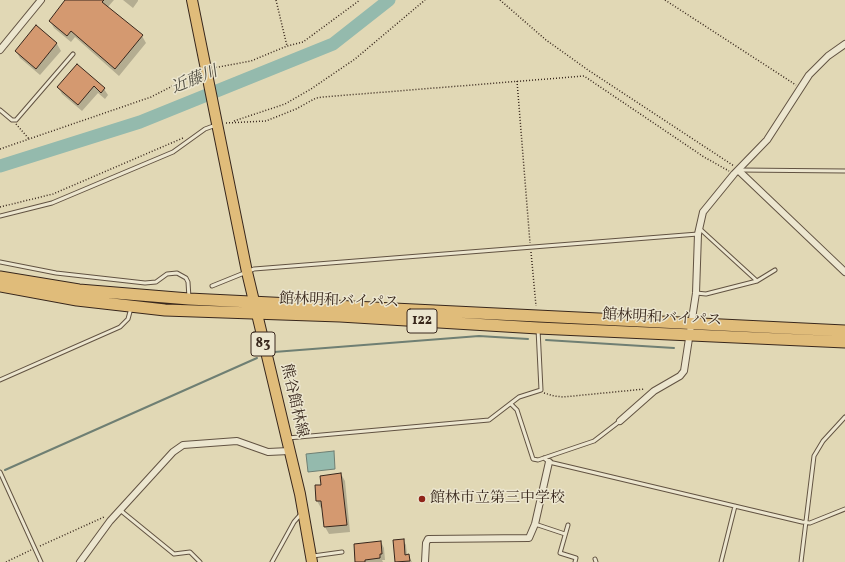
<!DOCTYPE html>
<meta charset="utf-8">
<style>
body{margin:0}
canvas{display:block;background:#e1d8b5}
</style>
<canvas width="845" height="562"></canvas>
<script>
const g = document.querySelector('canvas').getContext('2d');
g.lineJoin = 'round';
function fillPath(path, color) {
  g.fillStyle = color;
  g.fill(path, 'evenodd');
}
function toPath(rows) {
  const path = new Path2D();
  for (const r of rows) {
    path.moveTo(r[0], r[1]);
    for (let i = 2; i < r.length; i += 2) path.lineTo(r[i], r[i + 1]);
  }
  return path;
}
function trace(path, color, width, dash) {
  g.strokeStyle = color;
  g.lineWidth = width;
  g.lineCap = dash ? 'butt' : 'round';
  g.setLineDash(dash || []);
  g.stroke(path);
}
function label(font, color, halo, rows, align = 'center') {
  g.font = font + ' Vollkorn,"Noto Serif JP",serif';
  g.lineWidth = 3;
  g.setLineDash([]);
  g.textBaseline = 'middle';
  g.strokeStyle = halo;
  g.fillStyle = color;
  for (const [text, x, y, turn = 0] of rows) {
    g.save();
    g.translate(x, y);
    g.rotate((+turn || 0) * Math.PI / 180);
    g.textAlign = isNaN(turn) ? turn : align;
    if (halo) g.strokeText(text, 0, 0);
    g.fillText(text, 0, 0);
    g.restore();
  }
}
const water = toPath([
 [334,451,335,469,308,472,306,454,334,451]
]);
fillPath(water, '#94baad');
trace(water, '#6f7f73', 1);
fillPath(toPath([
 [67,0,114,0,107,8,142,36,146,43,119,76,75,37,71,42,54,28,50,21],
 [123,0,138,0,138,1,133,8],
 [37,26,57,44,61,51,40,75,20,58,16,51],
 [77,65,104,89,108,95,105,99,98,93,82,111,62,94,58,87],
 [341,474,345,481,350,532,329,534,325,527,323,508,321,508,317,501,316,486,322,486],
 [394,540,403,540,406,545,407,555,408,555,412,562,396,562],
 [381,542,384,548,385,560,382,560,383,562,356,562]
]), '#0003');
trace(toPath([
 [546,340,674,348],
 [274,352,479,336,528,339],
 [5,470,257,358]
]), '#6f7f73', 2);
trace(toPath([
 [0,166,140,122,333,44,389,0]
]), '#94baad', 13);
const building = toPath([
 [65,0,104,0,102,2,143,35,115,69,71,31,67,36,49,21,65,0],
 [36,25,57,43,36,69,15,51,36,25],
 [77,64,105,88,101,93,94,86,78,105,57,87,77,64],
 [341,473,347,525,324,527,321,501,316,501,315,485,321,485,320,476,341,473],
 [404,539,405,555,409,554,410,561,395,562,393,540,404,539],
 [381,541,382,554,380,554,380,558,365,560,365,562,355,562,354,544,381,541]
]);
fillPath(building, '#d49970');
trace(building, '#38271c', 1);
const lane = toPath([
 [0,110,12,120,16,120,73,54],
 [739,170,845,171],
 [0,216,52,203,173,152,205,129,216,125],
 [699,228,757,281],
 [0,262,56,273,145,283,156,282,167,274,177,273,186,278,188,282,189,298],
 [212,286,254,269,698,234],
 [696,293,706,294,757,281,775,270],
 [0,380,120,327,128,319,131,308],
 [511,404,517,410,533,459,538,460,594,441,620,421],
 [288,438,489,420,519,397,541,390,538,329],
 [544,458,549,462,802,522,810,523,845,509],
 [0,472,41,562],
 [120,510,174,554,190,552,200,562],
 [535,524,565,534],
 [568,525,560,553,576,558,575,562],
 [313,556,342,552],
 [595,559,596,562],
 [272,562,294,522,301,514],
 [721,562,735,506],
 [801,562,814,456,823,441,845,417]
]);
const street = toPath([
 [0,50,41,0],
 [738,170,845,272],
 [620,421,654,391,680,376,684,371,696,293,698,234,703,212,734,174,767,140,809,75,828,56,845,44],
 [80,562,110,521,173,452,183,445,237,441,268,452,289,451],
 [425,562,426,543,428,539,529,538,535,524,549,462]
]);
const primary = toPath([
 [192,0,247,272,300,494,312,562]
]);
const highway = toPath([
 [0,277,79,290,189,299,845,331],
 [0,286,77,300,165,310,340,316,538,328,845,342]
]);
trace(lane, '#625342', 5);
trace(street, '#625342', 8);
trace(primary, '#38271c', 12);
trace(highway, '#38271c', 13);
trace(toPath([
 [276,0,287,46],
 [500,0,546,40,588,70,734,166],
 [665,0,796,85],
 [213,68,251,61,287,46,303,42,360,0],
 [517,81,530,243],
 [234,121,285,104,311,89,355,59,425,0],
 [226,123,266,121,296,109,316,98,323,97,584,76,704,157,729,171],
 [16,124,29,139],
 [0,149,151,97,198,73],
 [0,207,53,194,183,138],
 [531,252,536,306],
 [544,393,554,396,563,397,645,389],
 [40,546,104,517],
 [6,562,31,550]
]), '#38271c', 1.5, [1, 2]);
trace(lane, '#ece6cf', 3);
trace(street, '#ece6cf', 6);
trace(primary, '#e0bc7a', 10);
trace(highway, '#e0bc7a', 11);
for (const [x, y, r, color] of [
 [422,499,4,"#8f2418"]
]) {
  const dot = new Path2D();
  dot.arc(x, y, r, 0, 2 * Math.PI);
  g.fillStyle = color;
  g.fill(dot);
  trace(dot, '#ece6cf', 1.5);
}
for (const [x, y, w] of [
 [422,321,30],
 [263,344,24]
]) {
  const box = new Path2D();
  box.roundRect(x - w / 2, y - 12, w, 24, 3);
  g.fillStyle = '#ece6cf';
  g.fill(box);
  trace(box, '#38271c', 1);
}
label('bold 14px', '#38271c', null, [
 ["122",422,321],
 ["83",263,344]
]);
label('15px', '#38271c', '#ece6cf', [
 ["館林明和バイパス",339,302,2],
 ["館林明和バイパス",662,319,3],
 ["熊谷館林線",293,401,77]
]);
label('15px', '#38271c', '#ece6cf', [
 ["館林市立第三中学校",430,499]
], 'left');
label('italic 16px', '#4f4c40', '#ece6cf', [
 ["近藤川",195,81,-22]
]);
</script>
